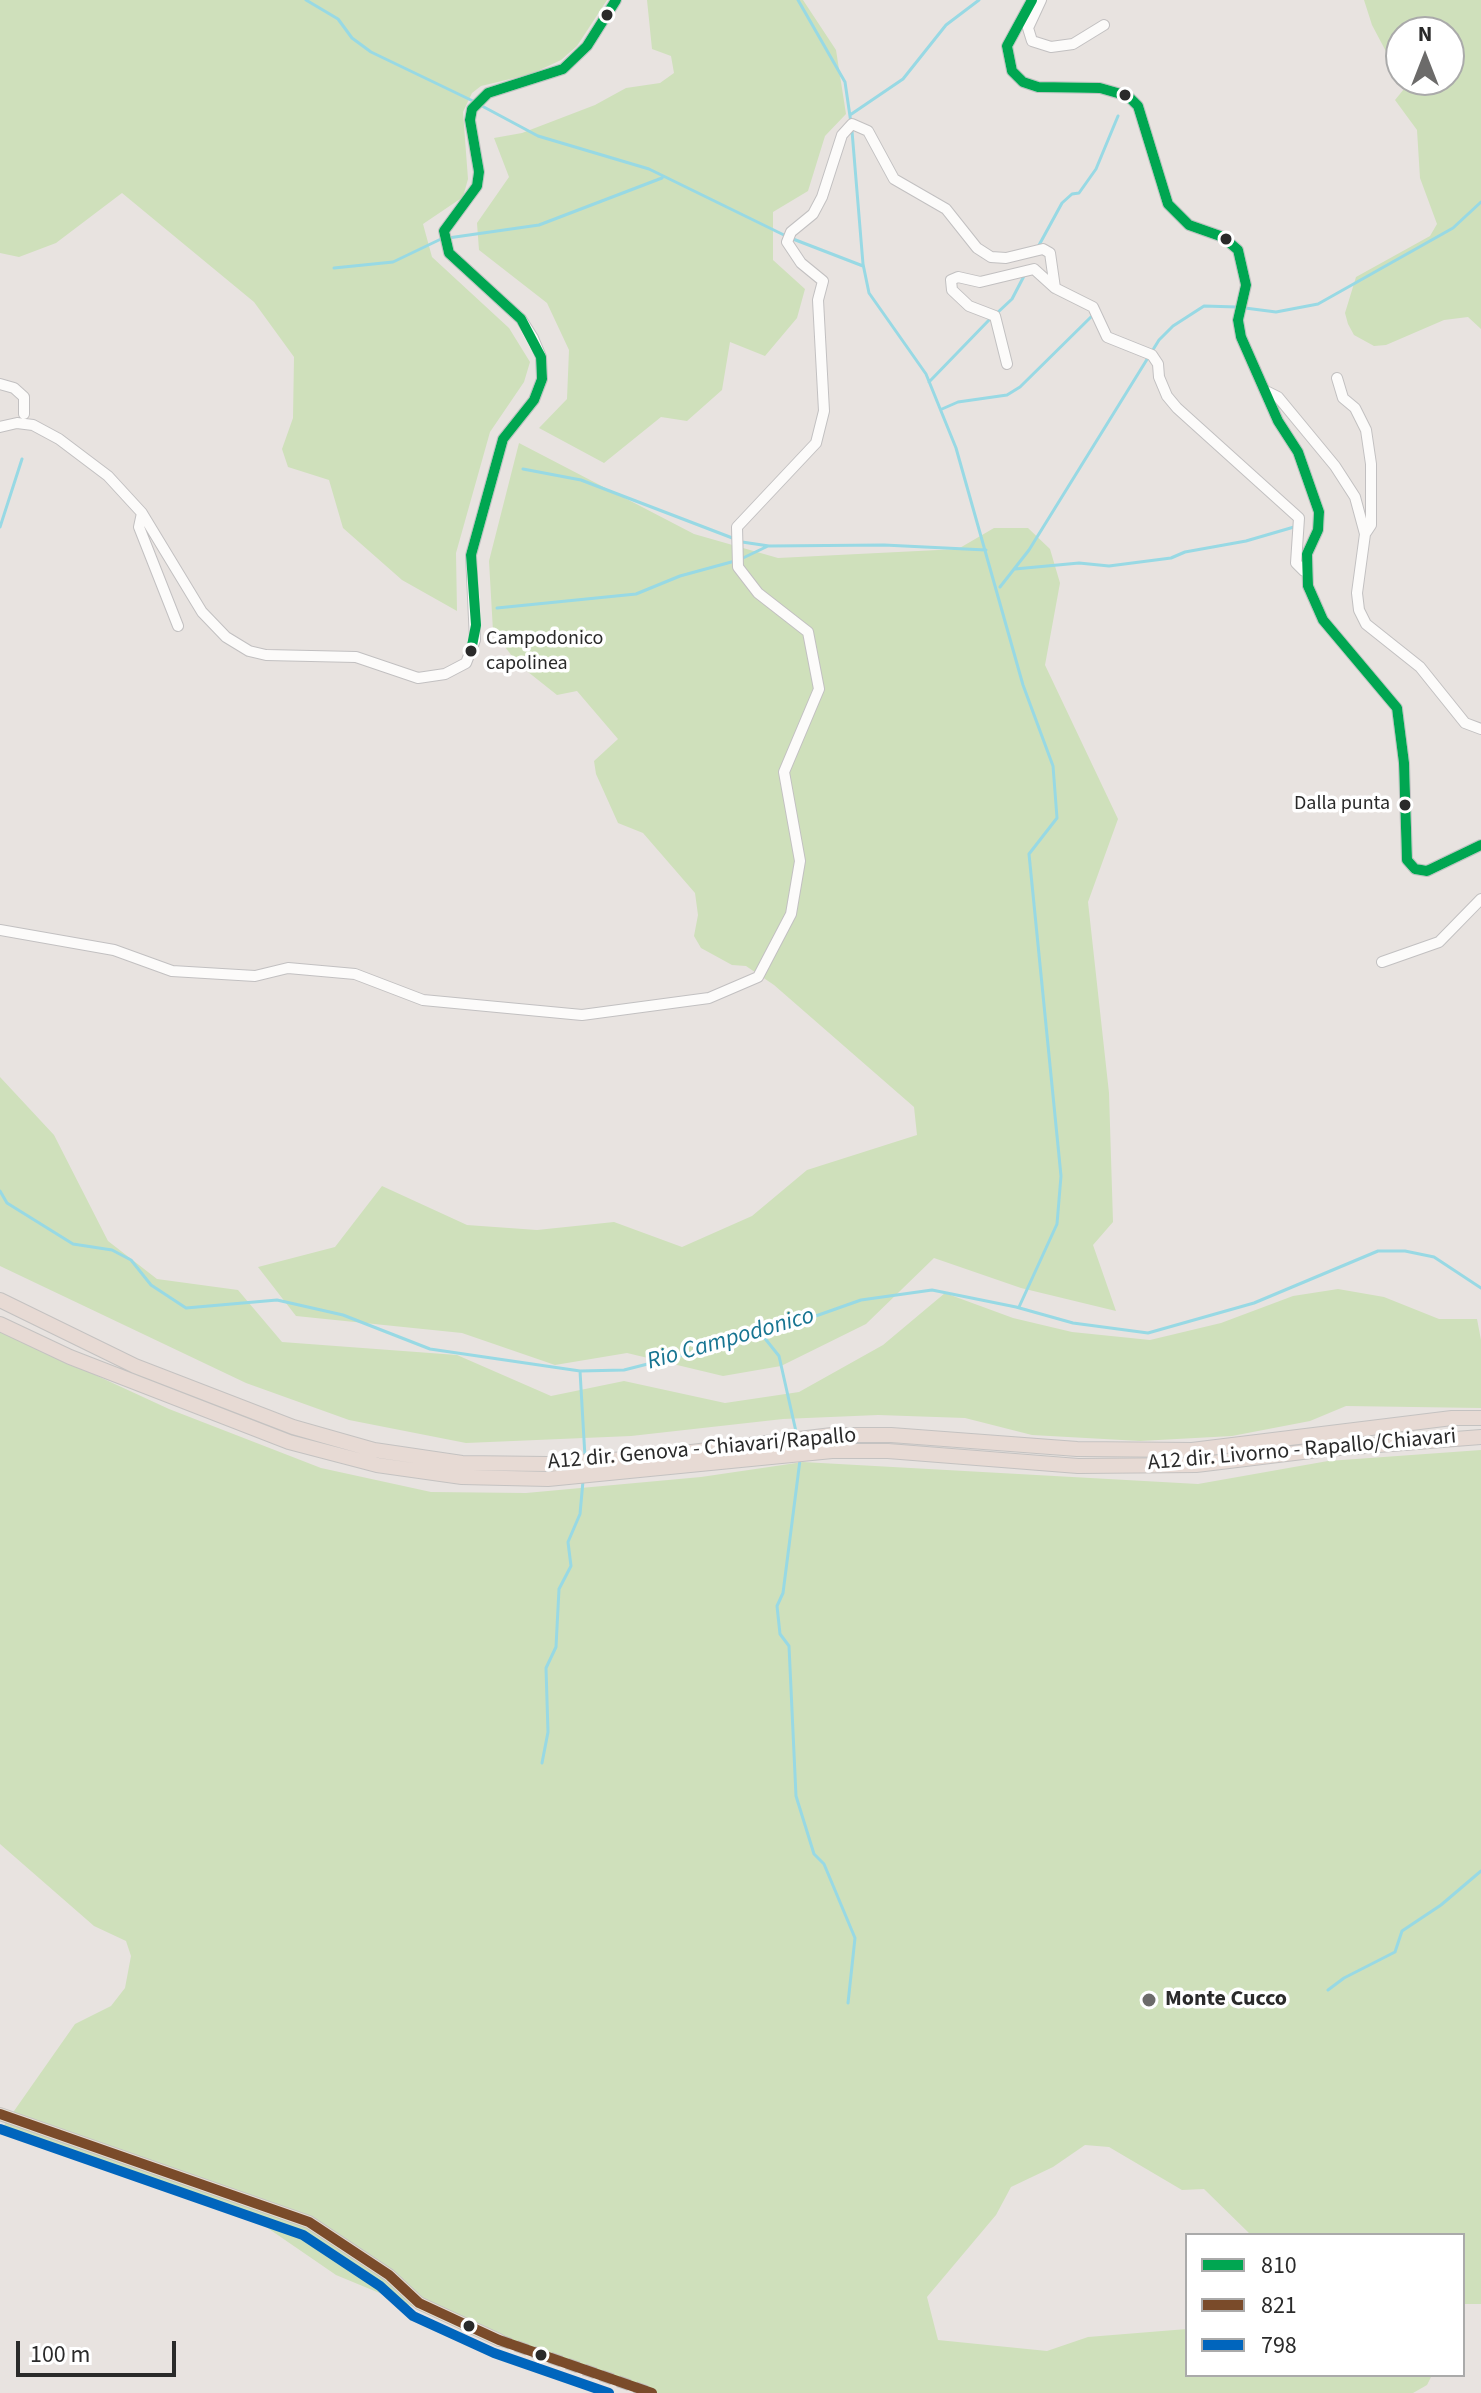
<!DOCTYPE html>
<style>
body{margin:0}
#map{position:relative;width:1481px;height:2393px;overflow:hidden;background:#e8e3e0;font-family:"Source Sans 3",sans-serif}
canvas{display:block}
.legend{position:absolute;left:1185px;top:2233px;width:280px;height:144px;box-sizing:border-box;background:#fff;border:2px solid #aaa;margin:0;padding:10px 14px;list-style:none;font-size:24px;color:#2a2a2a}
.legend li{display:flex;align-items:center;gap:16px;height:40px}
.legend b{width:40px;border:2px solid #aaa}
.north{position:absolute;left:1385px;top:16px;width:80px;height:80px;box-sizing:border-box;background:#fff;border:2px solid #aaa;border-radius:50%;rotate:0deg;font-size:22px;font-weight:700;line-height:32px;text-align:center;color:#2a2a2a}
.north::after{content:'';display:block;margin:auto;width:28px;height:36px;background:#6c6b6a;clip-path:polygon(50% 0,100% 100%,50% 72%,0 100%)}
.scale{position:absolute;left:16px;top:2341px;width:160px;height:36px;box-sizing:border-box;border:4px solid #2a2a2a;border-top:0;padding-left:10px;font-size:24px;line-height:28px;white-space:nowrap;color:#2a2a2a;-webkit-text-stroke:6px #fff;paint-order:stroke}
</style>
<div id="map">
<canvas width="1481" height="2393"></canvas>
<ul class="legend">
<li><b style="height:10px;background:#00a651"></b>810</li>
<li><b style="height:10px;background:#7a4b2a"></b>821</li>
<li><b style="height:10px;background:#0065bd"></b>798</li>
</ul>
<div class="north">N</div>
<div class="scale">100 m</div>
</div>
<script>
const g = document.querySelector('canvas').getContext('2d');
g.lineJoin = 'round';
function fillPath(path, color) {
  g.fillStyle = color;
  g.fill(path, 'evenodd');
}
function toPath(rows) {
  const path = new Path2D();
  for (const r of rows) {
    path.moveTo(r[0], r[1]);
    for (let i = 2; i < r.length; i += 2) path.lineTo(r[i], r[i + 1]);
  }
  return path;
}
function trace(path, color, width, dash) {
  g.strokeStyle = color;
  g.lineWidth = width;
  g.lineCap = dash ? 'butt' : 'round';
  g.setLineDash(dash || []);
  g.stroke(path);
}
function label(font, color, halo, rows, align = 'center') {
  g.font = font + ' "Source Sans 3",sans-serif';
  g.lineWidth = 7;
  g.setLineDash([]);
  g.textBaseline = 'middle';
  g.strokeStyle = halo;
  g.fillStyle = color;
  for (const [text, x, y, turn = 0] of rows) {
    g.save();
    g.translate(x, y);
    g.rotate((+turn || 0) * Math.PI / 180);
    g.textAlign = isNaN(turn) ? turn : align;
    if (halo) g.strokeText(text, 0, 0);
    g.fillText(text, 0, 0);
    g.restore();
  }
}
fillPath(toPath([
 [0,0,607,0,577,46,561,60,531,74,481,86,472,93,463,112,468,179,463,197,423,224,432,257,509,328,530,362,524,382,490,432,456,553,457,611,402,580,343,528,329,480,288,467,282,449,293,418,294,357,254,302,122,193,56,243,19,257,0,253],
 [647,0,803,0,836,50,846,114,825,136,808,191,773,212,773,260,805,289,797,318,765,356,730,342,722,390,687,421,661,417,604,463,539,428,567,399,569,350,547,303,479,250,477,223,509,177,494,138,522,133,595,105,626,88,660,83,674,73,671,56,652,49],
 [1364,0,1481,0,1481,329,1468,317,1444,320,1386,345,1374,346,1354,335,1348,324,1345,313,1356,277,1430,236,1437,224,1420,178,1417,130,1395,100,1404,89,1400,78,1372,25],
 [1449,32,1449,80,1401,80,1401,32],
 [519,443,694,534,778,558,958,549,994,528,1028,528,1050,549,1060,583,1045,665,1118,819,1088,902,1109,1093,1113,1222,1093,1245,1116,1311,1021,1288,934,1258,866,1324,781,1366,723,1376,627,1353,555,1365,462,1333,296,1316,258,1267,335,1247,382,1186,467,1225,537,1230,614,1222,682,1247,752,1216,807,1170,917,1135,914,1107,774,985,746,966,732,965,701,948,694,936,698,915,695,893,643,833,618,823,596,774,594,761,618,739,577,691,557,695,518,664,493,631,489,561],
 [0,1077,54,1135,108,1241,157,1279,238,1290,282,1342,457,1355,551,1396,624,1381,725,1403,799,1392,883,1345,945,1293,1013,1318,1072,1332,1150,1340,1221,1323,1293,1296,1338,1289,1384,1297,1439,1319,1477,1319,1481,1340,1481,1408,1346,1406,1310,1421,1232,1436,1140,1441,1032,1435,965,1418,878,1415,783,1419,631,1436,466,1443,349,1420,246,1383,0,1266],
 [0,1331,169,1409,321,1468,431,1492,526,1493,701,1477,803,1462,1198,1484,1328,1461,1481,1450,1481,2304,1463,2304,1463,2235,1251,2235,1204,2189,1182,2190,1109,2147,1085,2145,1053,2167,1011,2187,996,2215,927,2297,938,2340,1047,2351,1088,2337,1187,2329,1187,2375,1432,2375,1427,2385,1413,2393,637,2393,498,2342,336,2275,237,2207,0,2131,75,2024,111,2006,125,1988,131,1956,126,1941,94,1926,0,1844]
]), '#cfe0bb');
trace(toPath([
 [306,0,338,19,352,38,371,52,475,102],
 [798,0,845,82,851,123],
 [482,106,538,136,649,169,786,236],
 [850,115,903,79,946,25,979,0],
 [852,131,863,264,869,293,926,374,956,448,1023,685,1053,766,1057,818,1029,854,1061,1176,1057,1224,1019,1307],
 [793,239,863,266],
 [1038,247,1062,203,1072,194,1079,193,1096,169,1118,116],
 [334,268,393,262,441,239,539,225,662,178],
 [1245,308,1276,312,1318,304,1453,228,1481,202],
 [996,314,1012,299,1024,276],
 [929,382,990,319],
 [942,409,958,402,1007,395,1020,387,1094,314],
 [523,469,581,480,735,539],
 [0,527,22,459],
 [742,542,769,546,884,545,986,550],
 [743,558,768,546],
 [1015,569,1079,563,1109,566,1171,558,1185,552,1246,541,1294,527],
 [1000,587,1029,550,1159,340,1173,326,1204,306,1237,307],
 [497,608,636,594,680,576,735,561],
 [0,1191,7,1203,73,1244,112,1250,131,1260,151,1285,186,1308,277,1300,343,1315,430,1349,580,1371,624,1370,762,1335,861,1300,932,1290,1016,1307,1073,1323,1148,1333,1254,1303,1378,1251,1405,1251,1434,1257,1481,1288],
 [763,1336,779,1356,797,1436],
 [580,1371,585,1457],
 [800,1460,783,1593,777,1606,780,1634,789,1646,796,1796,814,1854,824,1864,855,1938,848,2003],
 [542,1763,548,1732,546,1668,556,1647,559,1589,571,1566,568,1542,580,1514,583,1481],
 [1328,1990,1344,1978,1395,1952,1402,1931,1441,1905,1481,1871]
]), '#98d9e4', 3);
trace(toPath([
 [499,2340,652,2393]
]), '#c2bebc', 12, [12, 6]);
const minor = toPath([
 [1032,0,1007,46,1012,71,1023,82,1038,87,1100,88,1128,96,1138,106,1168,204,1189,225,1223,237,1238,250,1246,285,1238,320,1241,337,1278,421,1298,452,1319,512,1318,530,1307,554,1308,586,1323,620,1397,708,1404,763,1407,860,1415,869,1427,871,1481,845],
 [1041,0,1028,28,1032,41,1051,47,1073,44,1104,25],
 [1007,364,995,316,969,306,952,290,951,280,958,277,980,282,1034,269,1055,288],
 [1337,378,1343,398,1355,408,1366,430,1371,464,1371,525,1365,534,1357,593,1359,610,1366,624,1420,667,1465,723,1481,729],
 [0,384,14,388,24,397,24,414],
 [1268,392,1278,397,1335,466,1355,497,1365,534],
 [0,427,17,423,33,425,59,439,108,476,142,513,202,612,226,637,249,651,266,655,356,657,418,678,445,674,466,663,475,640,471,555,503,439,534,400,542,379,541,357,533,338,521,319,449,253,444,231,477,186,479,172,470,120,472,109,488,93,563,69,587,46,616,0],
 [142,513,139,527,178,626],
 [0,930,114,950,172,971,255,976,288,968,355,974,423,1000,582,1015,709,998,758,977,791,914,800,861,784,772,819,689,808,632,758,593,738,567,737,527,816,443,824,411,818,300,823,281,801,263,787,242,791,232,813,214,822,197,842,135,852,124,868,131,894,179,946,209,977,248,991,257,1006,258,1043,249,1050,253,1055,288,1093,307,1107,337,1152,355,1158,364,1159,377,1167,396,1177,408,1299,518,1296,563,1304,571],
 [1382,962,1439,942,1481,899]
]);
const major = toPath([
 [0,2114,309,2222,389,2275,419,2303,499,2340]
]);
const highway = toPath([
 [0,1300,135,1366,293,1427,374,1450,462,1463,547,1464,642,1458,832,1435,891,1435,1077,1449,1192,1450,1452,1418,1481,1418],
 [0,1324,70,1357,289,1442,377,1465,462,1477,548,1479,832,1451,888,1451,1078,1466,1196,1465,1327,1449,1481,1437]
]);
trace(minor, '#c2c0c1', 12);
trace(major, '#c4c2c1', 14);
trace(highway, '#c4c2c1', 16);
trace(minor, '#fcfbfa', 10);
trace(major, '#e5dfd4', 12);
trace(highway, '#e7dad4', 14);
trace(toPath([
 [1032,0,1007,46,1012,71,1023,82,1038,87,1100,88,1128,96,1138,106,1168,204,1189,225,1223,237,1238,250,1246,285,1238,320,1241,337,1278,421,1298,452,1319,512,1318,530,1307,554,1308,586,1323,620,1397,708,1404,763,1407,860,1415,869,1427,871,1481,845],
 [471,651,476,625,471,555,503,439,534,400,542,379,541,357,521,319,449,253,444,231,477,186,479,172,470,120,472,109,488,93,563,69,587,46,616,0]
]), '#00a651', 10);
trace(toPath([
 [0,2114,309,2222,389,2275,419,2303,499,2340,652,2393]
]), '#7a4b2a', 10);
trace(toPath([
 [0,2129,303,2235,380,2286,413,2316,494,2353,609,2393]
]), '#0065bd', 10);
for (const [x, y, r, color] of [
 [607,15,7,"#2a2a2a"],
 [1125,95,7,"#2a2a2a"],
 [1226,239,7,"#2a2a2a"],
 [471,651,7,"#2a2a2a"],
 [1405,805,7,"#2a2a2a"],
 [1149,2000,8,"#6c6b6a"],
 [469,2326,7,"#2a2a2a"],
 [541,2355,7,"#2a2a2a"]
]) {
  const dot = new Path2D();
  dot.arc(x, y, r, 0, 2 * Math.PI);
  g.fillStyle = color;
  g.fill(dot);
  trace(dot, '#fff', 3);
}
label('20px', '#2a2a2a', '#fff', [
 ["Campodonico",486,640],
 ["capolinea",486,665],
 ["Dalla punta",1390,805,"right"]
], 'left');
label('22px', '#2a2a2a', '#fff', [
 ["A12 dir. Genova - Chiavari/Rapallo",702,1450,-5],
 ["A12 dir. Livorno - Rapallo/Chiavari",1302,1451,-5]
]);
label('bold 22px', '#2a2a2a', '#fff', [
 ["Monte Cucco",1165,2000]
], 'left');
label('italic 24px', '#167491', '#fff', [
 ["Rio Campodonico",731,1340,-16]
]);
</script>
